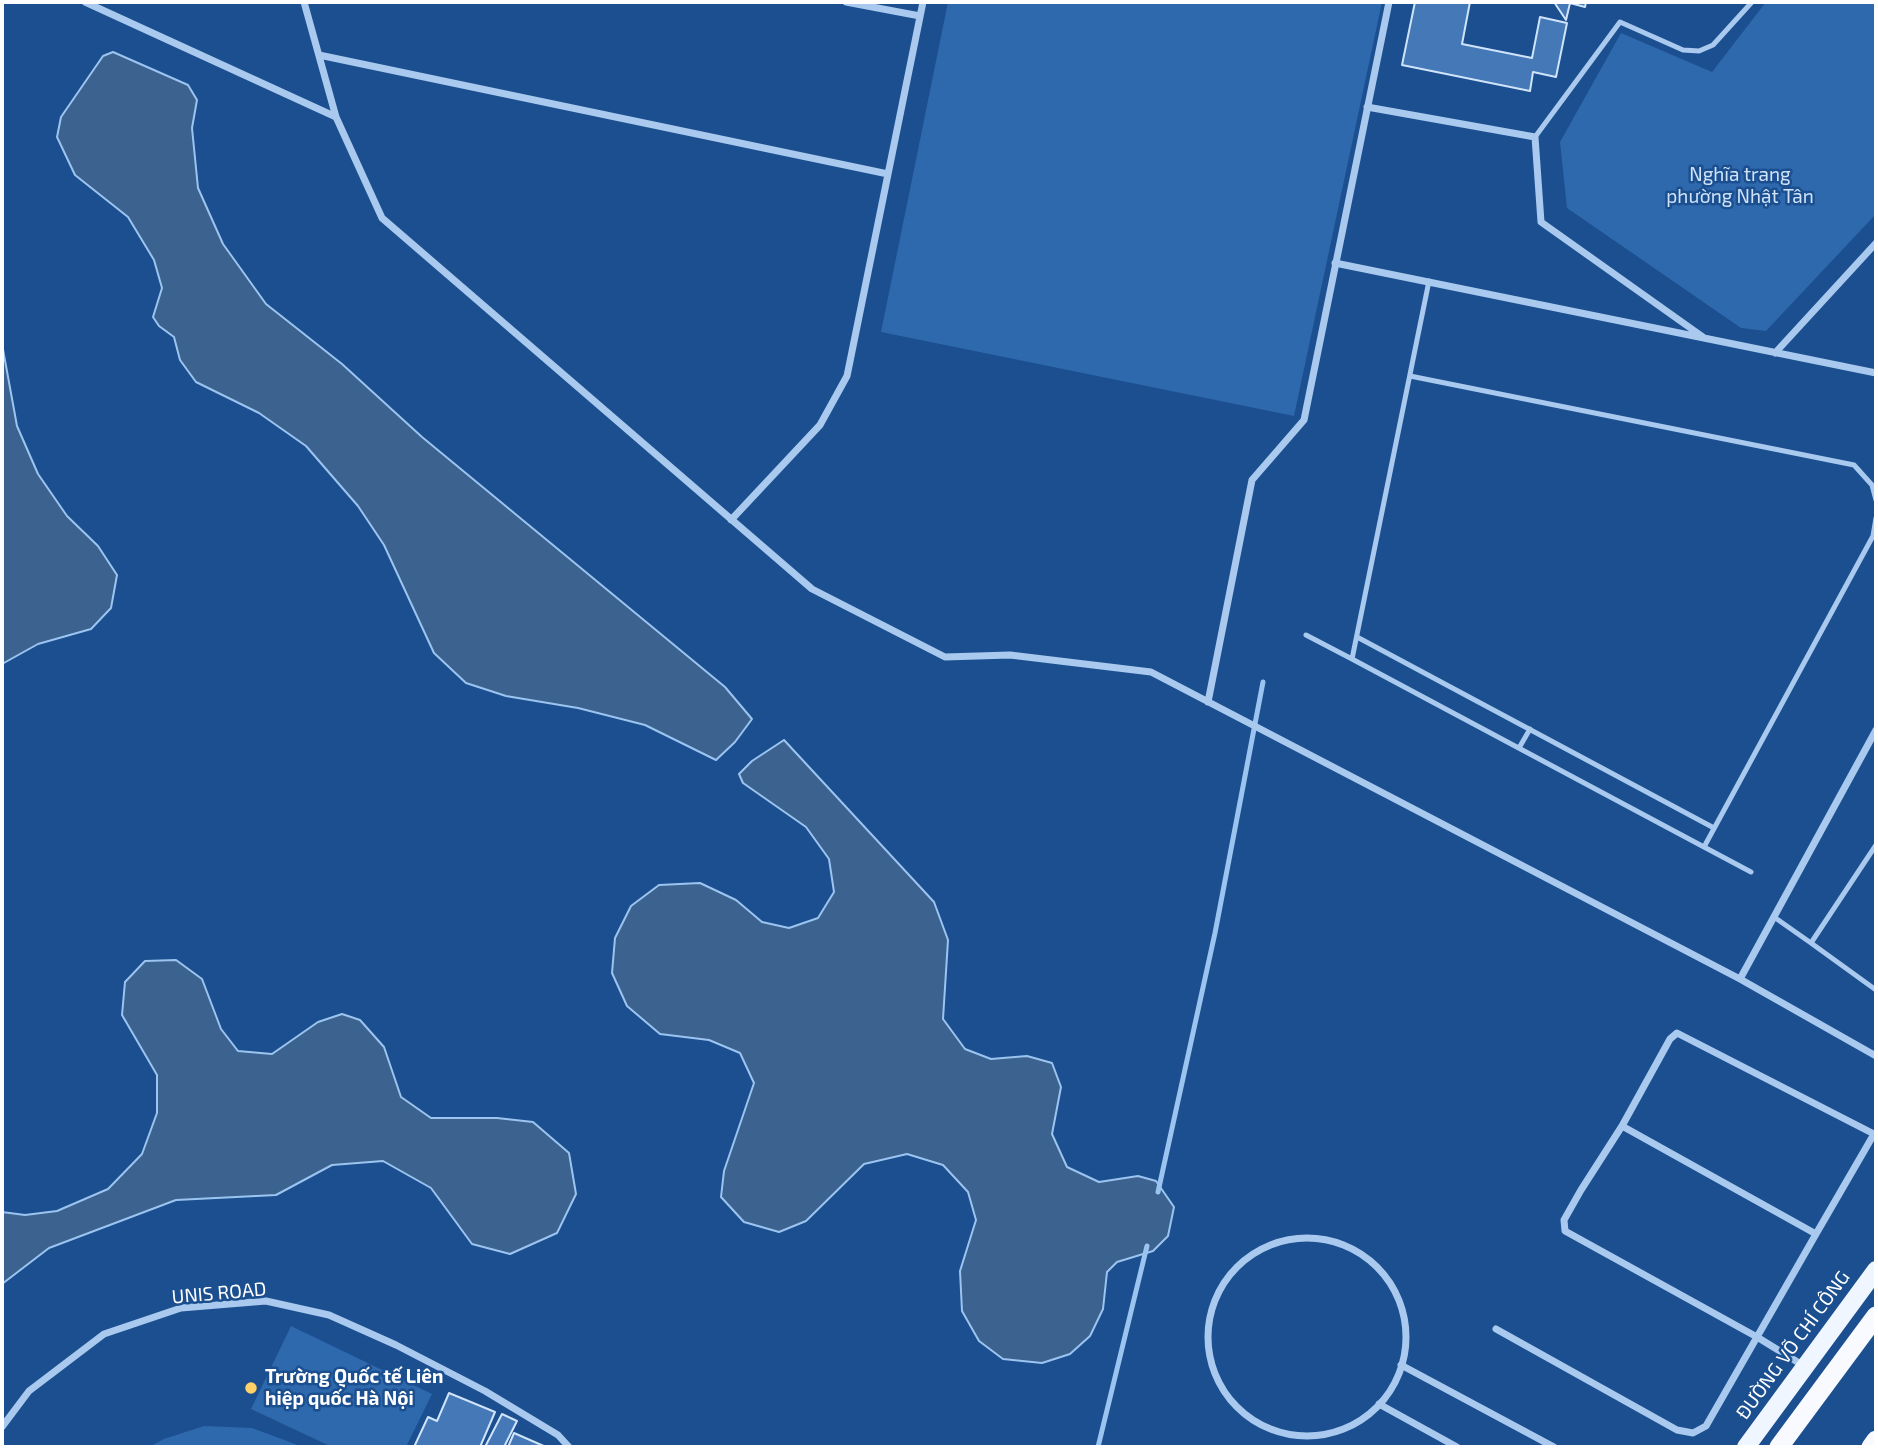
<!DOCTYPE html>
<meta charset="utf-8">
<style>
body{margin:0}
#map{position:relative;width:1878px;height:1449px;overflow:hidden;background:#1b4f8f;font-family:"Exo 2",sans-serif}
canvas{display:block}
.frame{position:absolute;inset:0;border:4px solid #fff;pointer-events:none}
</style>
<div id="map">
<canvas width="1878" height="1449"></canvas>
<div class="frame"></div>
</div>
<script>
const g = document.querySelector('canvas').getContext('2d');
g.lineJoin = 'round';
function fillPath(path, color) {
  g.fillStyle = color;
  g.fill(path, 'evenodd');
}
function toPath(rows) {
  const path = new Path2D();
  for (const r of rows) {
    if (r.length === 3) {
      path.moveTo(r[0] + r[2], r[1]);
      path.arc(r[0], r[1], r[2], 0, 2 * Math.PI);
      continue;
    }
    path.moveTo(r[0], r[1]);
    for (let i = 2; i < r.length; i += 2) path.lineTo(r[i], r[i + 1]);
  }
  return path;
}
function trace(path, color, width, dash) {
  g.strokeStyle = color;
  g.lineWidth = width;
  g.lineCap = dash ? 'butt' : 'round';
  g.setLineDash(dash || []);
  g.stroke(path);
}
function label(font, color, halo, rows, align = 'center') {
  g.font = font + ' "Exo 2",sans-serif';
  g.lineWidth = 5;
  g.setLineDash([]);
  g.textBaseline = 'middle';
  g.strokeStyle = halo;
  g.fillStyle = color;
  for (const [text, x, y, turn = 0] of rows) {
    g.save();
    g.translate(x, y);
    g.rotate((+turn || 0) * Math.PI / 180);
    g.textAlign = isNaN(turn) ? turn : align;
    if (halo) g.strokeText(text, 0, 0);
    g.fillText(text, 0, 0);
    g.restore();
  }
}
fillPath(toPath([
 [948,2,1382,2,1294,416,881,332],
 [1766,2,1876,2,1876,214,1766,331,1741,328,1567,208,1560,142,1621,33,1712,72],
 [291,1326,432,1394,406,1447,332,1447,251,1409],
 [204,1426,252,1428,303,1447,149,1447,164,1439]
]), '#2e69ad');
const water = toPath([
 [113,52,188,85,197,100,192,128,198,188,223,244,266,304,342,364,422,437,725,687,752,719,735,742,716,760,645,725,578,708,506,696,466,683,434,653,384,545,358,506,306,446,259,413,196,382,180,360,174,337,159,326,153,317,162,288,154,260,128,217,75,175,57,137,61,117,103,56,113,52],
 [2,344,17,426,38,474,67,516,98,546,117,575,111,608,91,629,38,644,2,664,2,344],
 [784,740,934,902,948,940,943,1019,965,1049,991,1059,1027,1056,1052,1063,1061,1087,1052,1134,1067,1167,1099,1182,1138,1176,1156,1181,1174,1207,1168,1236,1153,1251,1117,1262,1107,1272,1103,1309,1090,1336,1070,1354,1042,1363,1003,1359,979,1341,962,1311,960,1271,976,1220,968,1192,943,1165,907,1154,864,1164,806,1221,779,1232,744,1222,721,1197,724,1171,754,1083,740,1053,709,1040,660,1034,627,1006,612,973,615,938,631,906,659,885,700,883,736,900,762,922,789,928,818,918,834,892,829,859,806,827,743,783,739,774,752,761,784,740],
 [176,960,202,979,221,1029,238,1051,272,1054,318,1022,342,1014,360,1020,384,1047,401,1097,431,1118,497,1118,533,1122,569,1153,576,1194,557,1233,510,1254,472,1244,431,1188,383,1161,332,1165,276,1195,176,1200,49,1248,2,1284,2,1212,25,1215,57,1211,108,1189,142,1154,157,1113,157,1075,122,1015,125,982,145,961,176,960]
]);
fillPath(water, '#3c6290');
trace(water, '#9cc4f0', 2);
trace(toPath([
 [1158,1192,1215,933,1263,682],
 [1098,1447,1147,1246]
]), '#9cc4f0', 5);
const building = toPath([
 [1415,2,1470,2,1462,44,1532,58,1540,17,1567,23,1556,77,1533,72,1530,91,1402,65,1415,2],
 [1554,2,1586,2,1585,7,1570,3,1566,20,1554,2],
 [449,1393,495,1412,480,1447,414,1447,428,1417,437,1421,449,1393],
 [502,1414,517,1421,504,1447,485,1447,502,1414],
 [514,1433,546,1447,508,1447,514,1433]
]);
fillPath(building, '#4478b7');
trace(building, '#cfe3fa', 2);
trace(toPath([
 [1535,137,1620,22,1683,50,1699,51,1713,45,1752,2],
 [1410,376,1854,465,1872,485,1876,500],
 [1306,635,1352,659,1429,281],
 [1357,637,1714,828],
 [1352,659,1704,847],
 [1519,748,1530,729],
 [1876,845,1811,943,1876,990],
 [1751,872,1704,847,1873,536,1876,518],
 [1774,917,1811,943]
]), '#a9c9ee', 5);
trace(toPath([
 [85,2,336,117],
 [304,2,336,117,382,218,812,589,945,657,1010,655,1151,672,1740,979,1876,1056],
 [846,2,920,16],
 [319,55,888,174],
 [1367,107,1535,137,1541,222,1703,337],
 [1335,263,1876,373],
 [1775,353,1876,243],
 [731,520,820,425,847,376,923,2],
 [1208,702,1252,480,1304,420,1389,2],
 [1740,979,1876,730],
 [1622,1126,1816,1234],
 [1307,1337,99],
 [1496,1329,1677,1430,1693,1433,1706,1426,1757,1337,1816,1234,1874,1134,1677,1033,1670,1039,1622,1126,1581,1190,1564,1220,1565,1231,1757,1337,1804,1366],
 [1401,1365,1554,1447],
 [1379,1404,1457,1447],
 [2,1427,29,1391,104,1334,181,1308,266,1301,329,1315,396,1345,485,1391,558,1435,569,1447]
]), '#a9c9ee', 7);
trace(toPath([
 [1746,1447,1876,1270]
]), '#f0f6ff', 18);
trace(toPath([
 [1779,1447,1876,1316],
 [1871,1447,1876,1440]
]), '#f8faff', 19);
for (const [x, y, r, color] of [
 [251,1388,7,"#ffd166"]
]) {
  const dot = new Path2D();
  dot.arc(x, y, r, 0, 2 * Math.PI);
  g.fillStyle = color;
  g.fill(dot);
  trace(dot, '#1b4f8f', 2.5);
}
label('19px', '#cfe3fa', '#1b4f8f', [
 ["Nghĩa trang",1740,175],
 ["phường Nhật Tân",1740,197]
]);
label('19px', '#fff', '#1b4f8f', [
 ["UNIS ROAD",219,1293,-5],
 ["ĐƯỜNG VÕ CHÍ CÔNG",1793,1345,-54]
]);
label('bold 19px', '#fff', '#1b4f8f', [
 ["Trường Quốc tế Liên",265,1377],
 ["hiệp quốc Hà Nội",265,1399]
], 'left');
</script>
